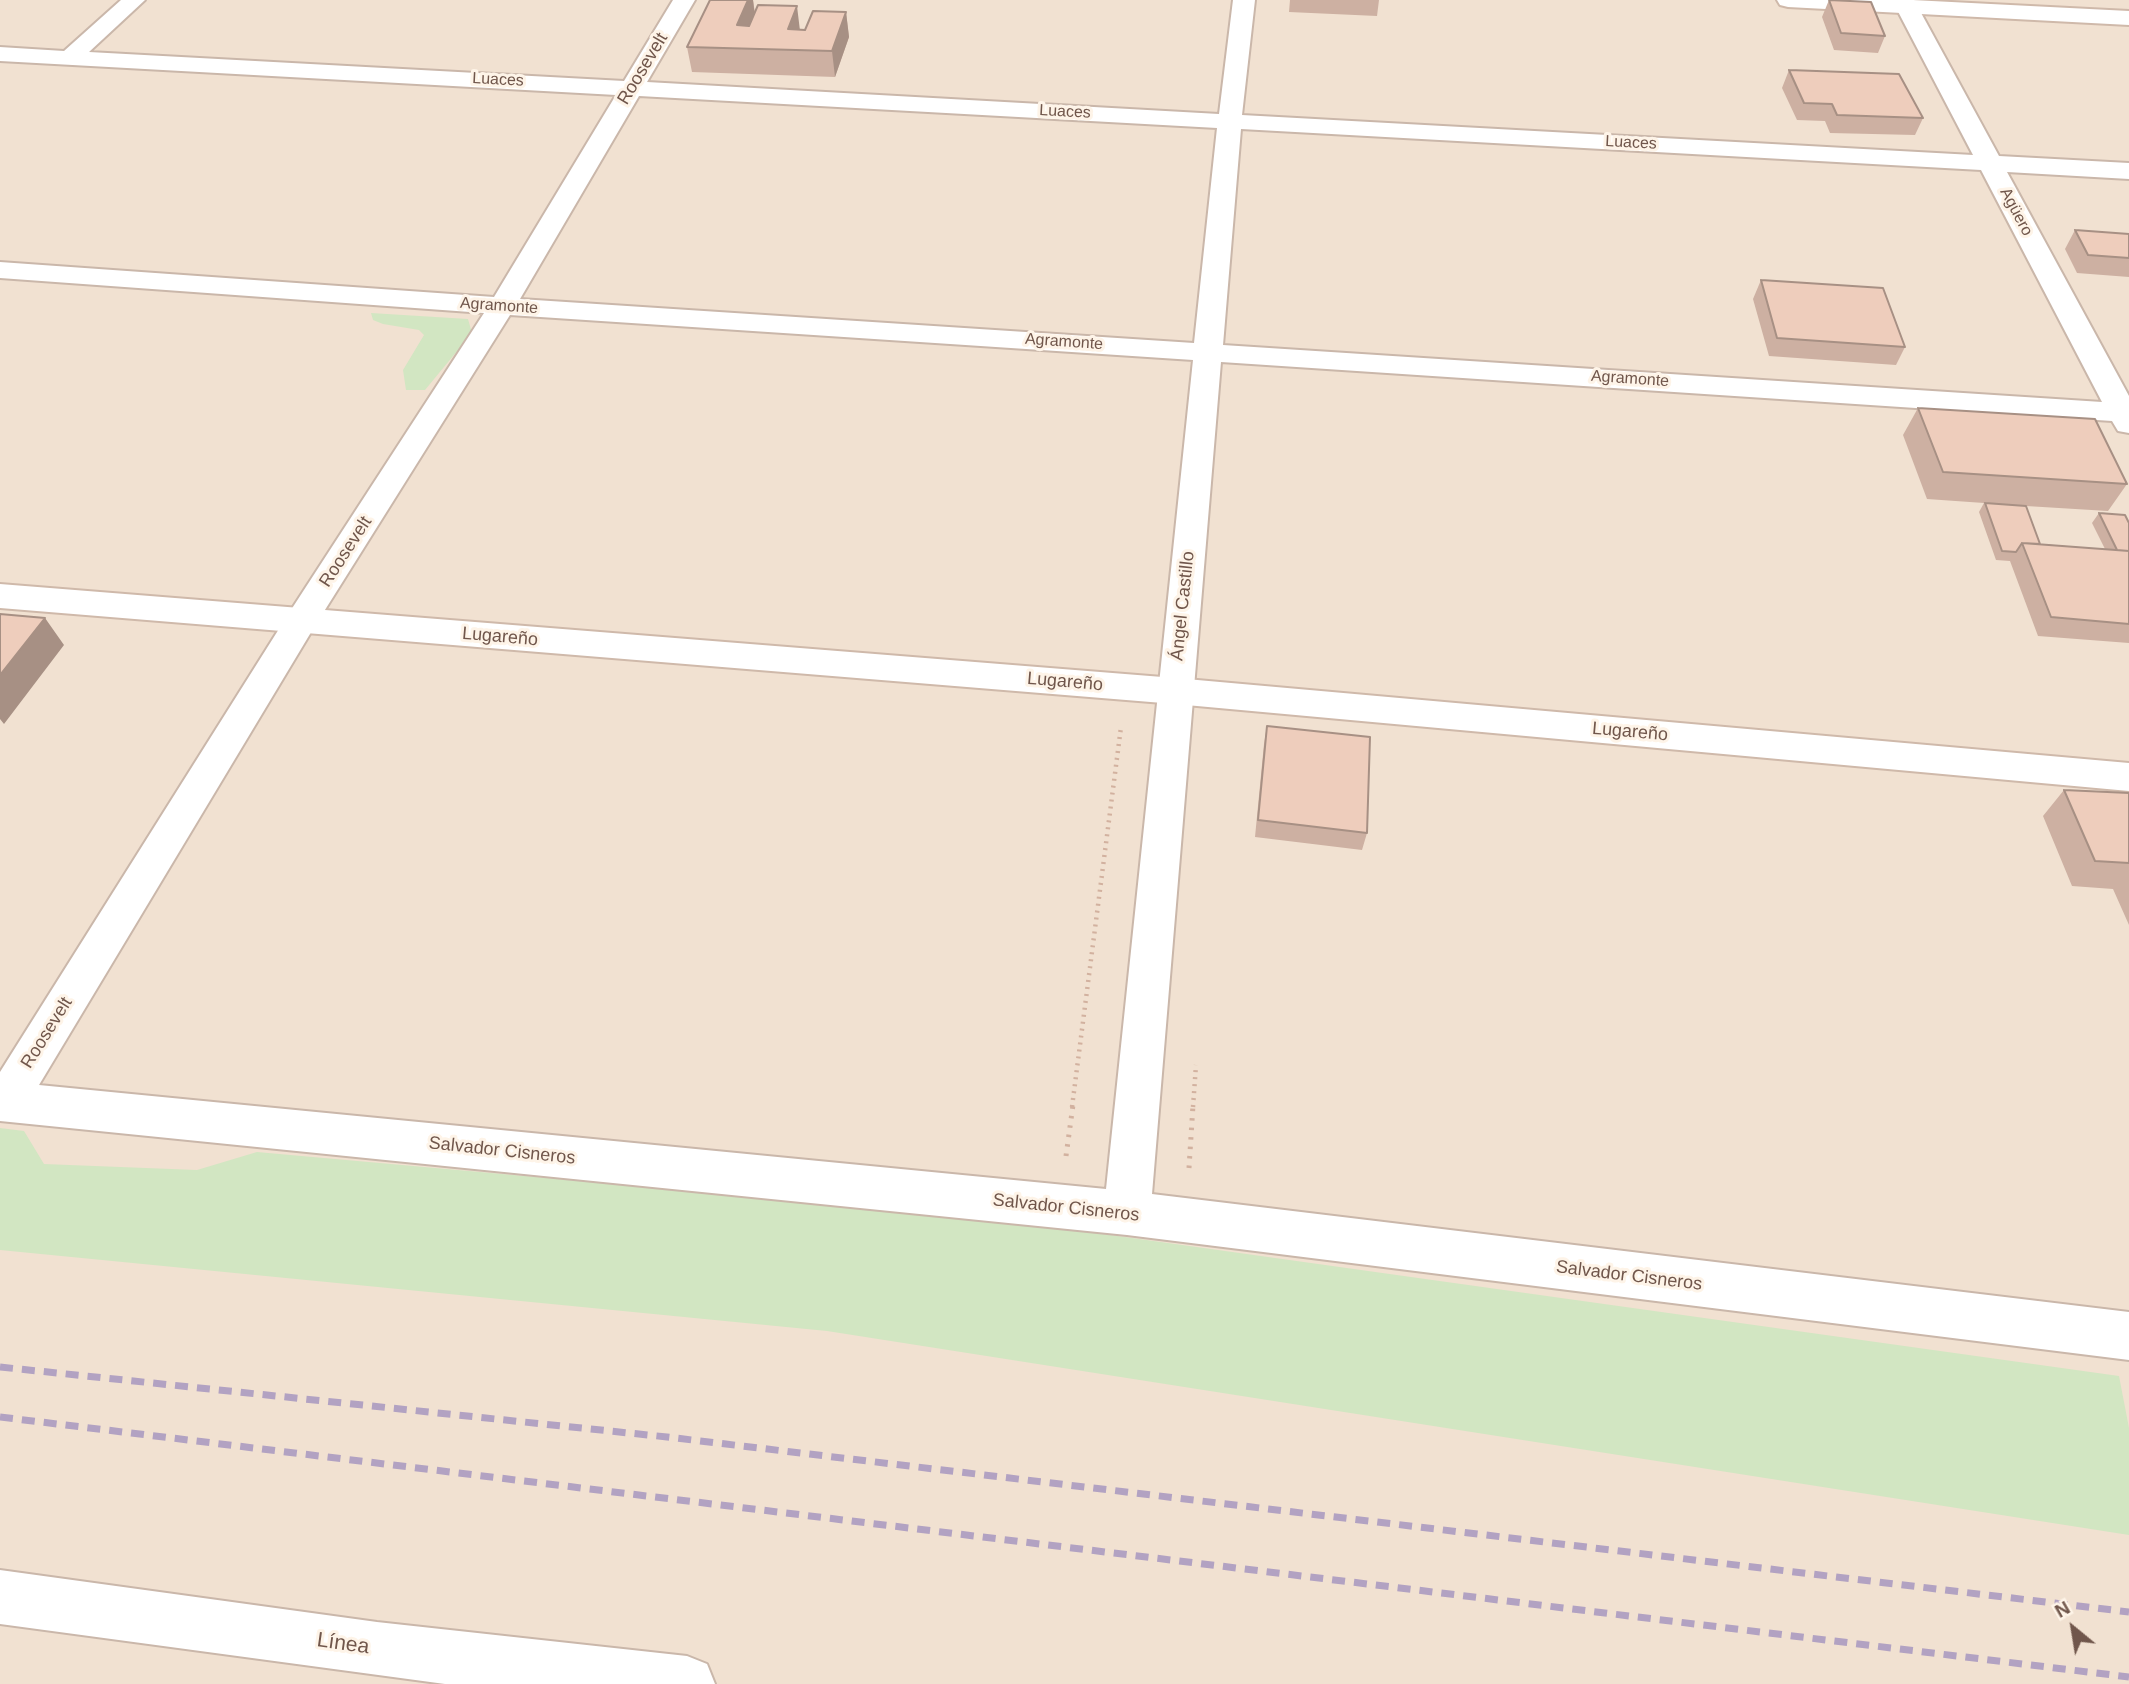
<!DOCTYPE html>
<meta charset="utf-8">
<style>
body{margin:0}
#map{position:relative;width:2129px;height:1684px;overflow:hidden;background:#faf0e2;font-family:Helvetica,sans-serif}
canvas{display:block}
.north{position:absolute;left:2038px;top:1593px;width:70px;height:70px;-webkit-text-stroke:5px #fef4e8;paint-order:stroke;rotate:330deg;font-size:19px;font-weight:700;line-height:28px;text-align:center;color:#70564b}
.north::after{content:'';display:block;margin:auto;width:24px;height:32px;background:#70564b;clip-path:polygon(50% 0,100% 100%,50% 72%,0 100%)}
</style>
<div id="map">
<canvas width="2129" height="1684"></canvas>
<div class="north">N</div>
</div>
<script>
const g = document.querySelector('canvas').getContext('2d');
g.lineJoin = 'round';
function fillPath(path, color) {
  g.fillStyle = color;
  g.fill(path, 'evenodd');
}
function toPath(rows) {
  const path = new Path2D();
  for (const r of rows) {
    path.moveTo(r[0], r[1]);
    for (let i = 2; i < r.length; i += 2) path.lineTo(r[i], r[i + 1]);
  }
  return path;
}
function trace(path, color, width, dash) {
  g.strokeStyle = color;
  g.lineWidth = width;
  g.lineCap = dash ? 'butt' : 'round';
  g.setLineDash(dash || []);
  g.stroke(path);
}
function label(font, color, halo, rows, align = 'center') {
  g.font = font + ' Helvetica,sans-serif';
  g.lineWidth = 6;
  g.setLineDash([]);
  g.textBaseline = 'middle';
  g.strokeStyle = halo;
  g.fillStyle = color;
  for (const [text, x, y, turn = 0] of rows) {
    g.save();
    g.translate(x, y);
    g.rotate((+turn || 0) * Math.PI / 180);
    g.textAlign = isNaN(turn) ? turn : align;
    if (halo) g.strokeText(text, 0, 0);
    g.fillText(text, 0, 0);
    g.restore();
  }
}
fillPath(toPath([
 [0,0,2129,0,2129,1684,0,1684]
]), '#f1e1d1');
fillPath(toPath([
 [371,313,468,319,472,333,425,390,406,390,403,370,424,335,419,330,383,324,373,320],
 [0,1128,24,1131,44,1164,197,1170,257,1152,982,1217,2119,1376,2129,1428,2129,1535,827,1331,0,1250]
]), '#d2e6c2');
const street = toPath([
 [121,0,145,0,89,52,624,81,673,0,695,0,647,82,1219,114,1233,0,1255,0,1242,115,1973,155,1892,0,1914,0,1999,156,2129,163,2129,179,2007,172,2129,396,2129,433,2118,431,2112,421,1221,362,1152,1194,2129,1312,2129,1360,1127,1235,0,1121,0,1072,289,613,484,313,0,278,0,262,494,297,616,95,0,61,0,47,64,51,121,0],
 [639,96,1217,128,1194,343,520,299,639,96],
 [1241,129,1981,170,2102,402,1223,345,1241,129],
 [510,315,1193,360,1106,1189,39,1085,313,629,510,315],
 [0,1570,377,1622,687,1656,707,1664,715,1684,445,1684,0,1624,0,1570]
]);
const secondary = toPath([
 [1777,0,1912,0,2129,11,2129,25,1788,7,1780,5,1777,0],
 [0,584,1175,678,2129,763,2129,791,1175,704,0,608,0,584]
]);
trace(street, '#cab7aa', 4);
trace(secondary, '#cfb9aa', 4);
trace(toPath([
 [1072,1107,1121,727],
 [1193,1107,1196,1065]
]), '#d2b19f', 4.5, [2, 5]);
trace(toPath([
 [1066,1156,1073,1105],
 [1189,1168,1193,1105]
]), '#d2b19f', 5, [2.5, 7]);
fillPath(street, '#fff');
fillPath(secondary, '#fff');
trace(toPath([
 [0,1367,667,1437,2129,1612],
 [0,1417,2129,1677]
]), '#b2a2c2', 7, [13, 9]);
fillPath(toPath([
 [710,0,753,0,755,13,800,30,805,30,846,12,849,37,835,77,692,72,687,47],
 [1290,0,1379,0,1377,16,1289,12],
 [1829,0,1885,36,1878,53,1834,50,1822,17],
 [1789,70,1923,118,1915,135,1830,133,1825,121,1797,120,1782,88],
 [2075,230,2129,234,2129,277,2077,273,2065,249],
 [1761,280,1905,347,1896,365,1769,356,1753,299],
 [1918,408,2127,484,2108,511,2026,506,2040,544,2105,549,2092,523,2099,513,2129,523,2129,643,2038,636,2010,561,1996,560,1979,512,1984,503,1927,499,1903,435],
 [1267,726,1367,833,1362,850,1255,837,1264,744],
 [2064,790,2129,793,2129,925,2113,889,2072,886,2043,816]
]), '#cdb0a2');
fillPath(toPath([
 [748,0,753,0,755,17,741,49,737,25],
 [797,6,800,31,788,29],
 [846,12,849,37,835,77,832,51],
 [45,618,64,645,4,724,0,719,0,675]
]), '#a79084');
const building = toPath([
 [710,0,748,0,737,25,749,26,758,5,797,6,788,29,805,30,813,11,846,12,832,51,687,47,710,0],
 [1829,0,1871,2,1885,36,1841,33,1829,0],
 [1789,70,1899,74,1923,118,1837,115,1832,104,1804,103,1789,70],
 [2075,230,2129,234,2129,258,2088,255,2075,230],
 [1761,280,1883,288,1905,347,1777,338,1761,280],
 [1918,408,2095,419,2127,484,1943,472,1918,408],
 [1985,503,2026,506,2040,544,2022,543,2016,552,2002,551,1985,503],
 [2099,513,2125,515,2129,523,2129,551,2117,550,2099,513],
 [2022,543,2129,551,2129,624,2051,617,2022,543],
 [0,614,45,618,0,675,0,614],
 [1267,726,1370,737,1367,833,1258,820,1267,726],
 [2064,790,2129,793,2129,863,2095,861,2064,790]
]);
fillPath(building, '#eecdbc');
trace(building, '#a79084', 2);
label('16px', '#70564b', '#fef4e8', [
 ["Luaces",498,80,3],
 ["Luaces",1065,112,3],
 ["Luaces",1631,143,3],
 ["Agüero",2016,212,62],
 ["Agramonte",499,306,4],
 ["Agramonte",1064,342,4],
 ["Agramonte",1630,379,4]
]);
label('18px', '#70564b', '#fef4e8', [
 ["Roosevelt",643,69,-59],
 ["Roosevelt",346,552,-57],
 ["Ángel Castillo",1183,606,-84],
 ["Lugareño",500,637,5],
 ["Lugareño",1065,682,5],
 ["Lugareño",1630,732,5],
 ["Roosevelt",47,1033,-58],
 ["Salvador Cisneros",502,1151,6],
 ["Salvador Cisneros",1066,1208,6],
 ["Salvador Cisneros",1629,1276,7]
]);
label('21px', '#70564b', '#fef4e8', [
 ["Línea",343,1644,8]
]);
</script>
